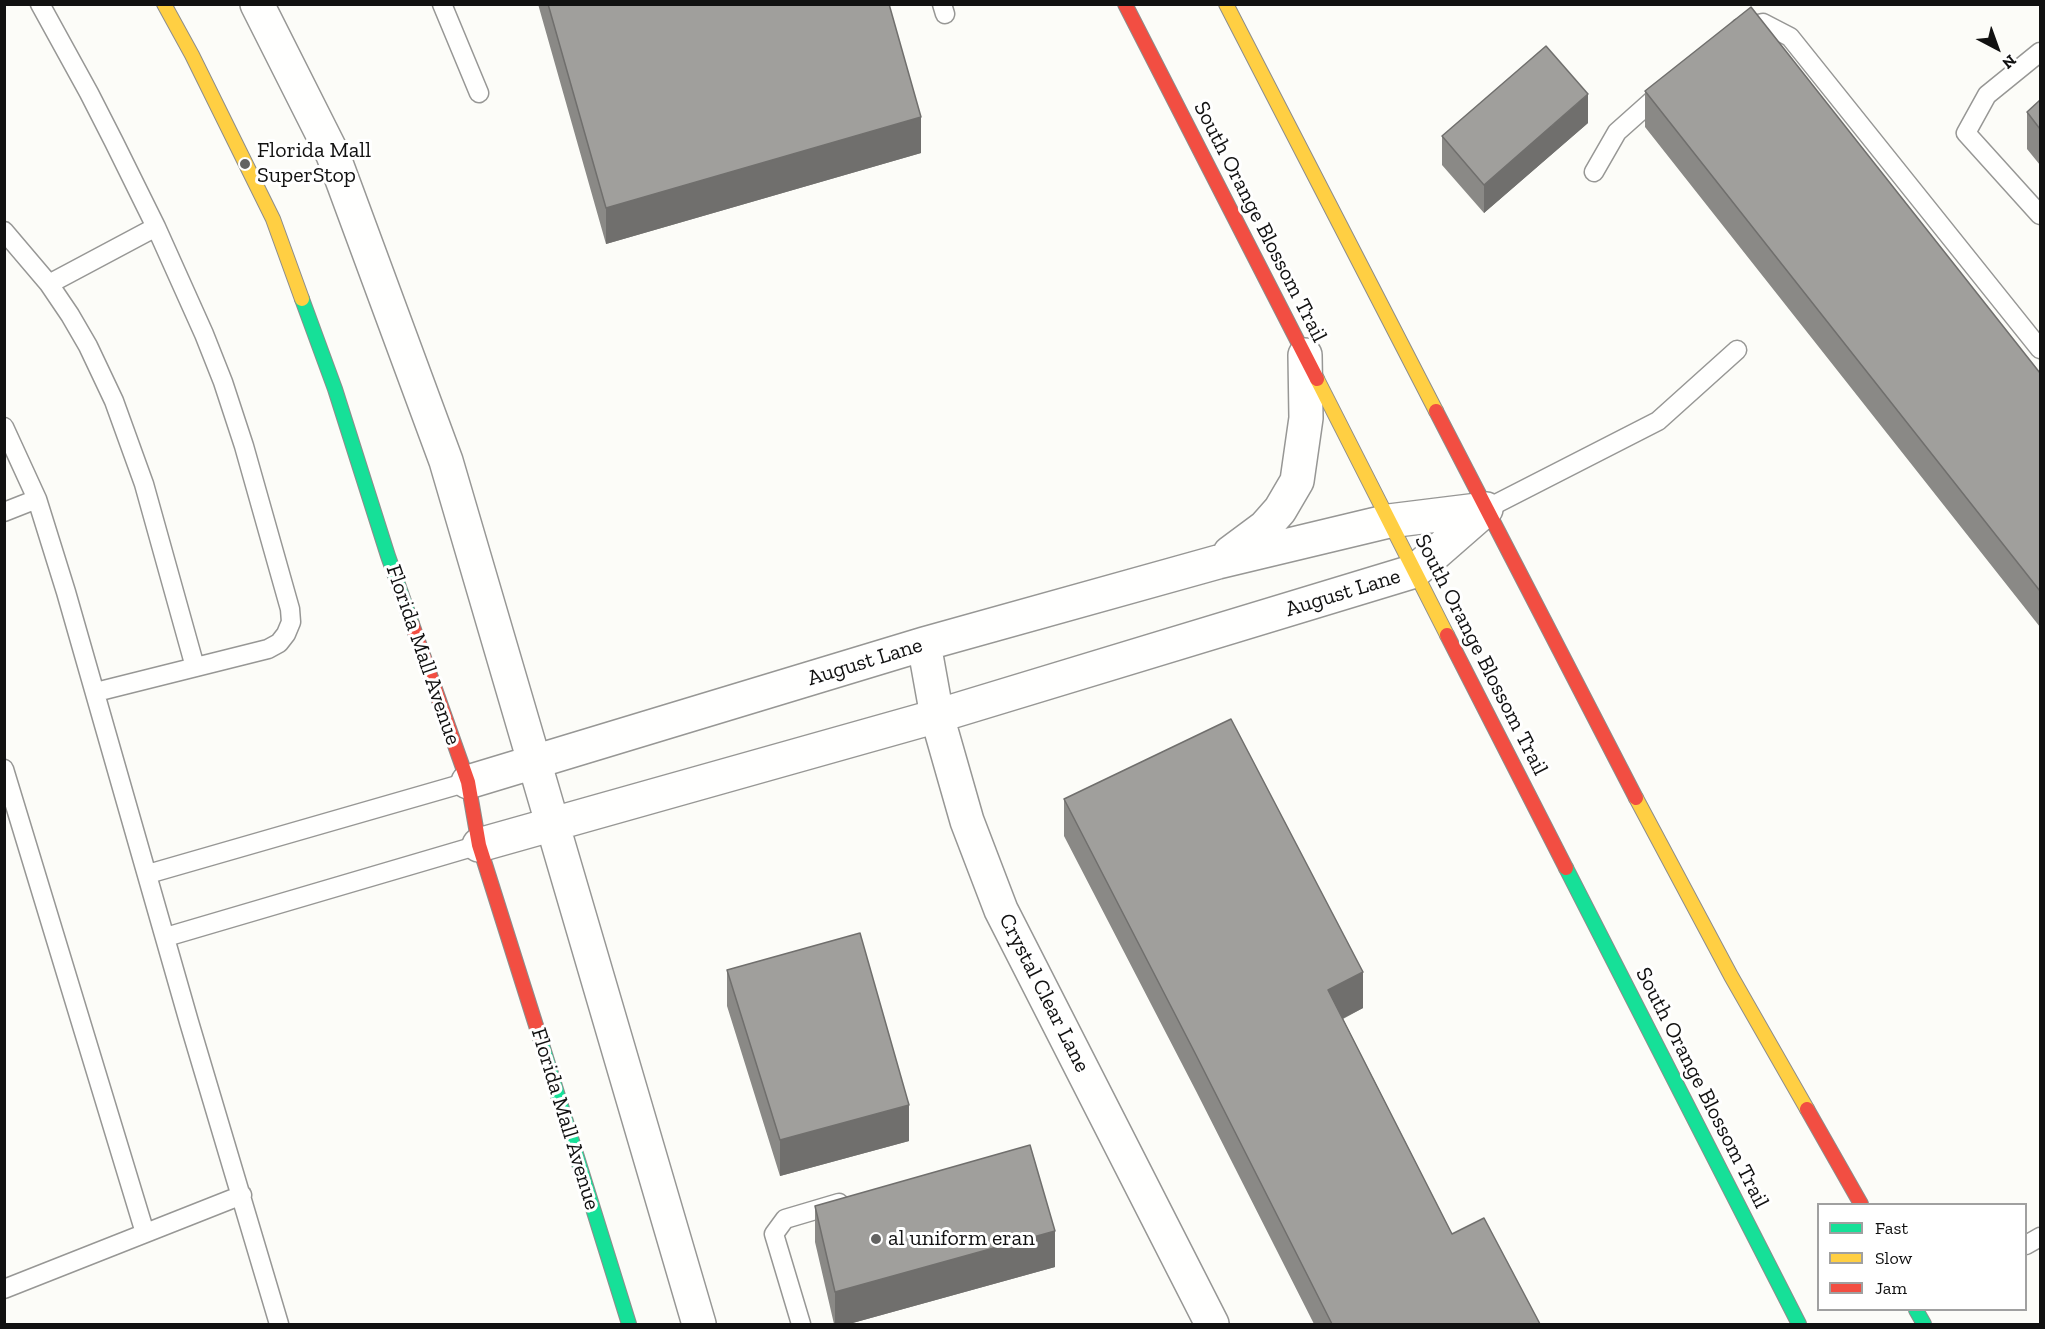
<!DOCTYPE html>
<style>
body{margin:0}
#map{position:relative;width:2045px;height:1329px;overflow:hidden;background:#fcfcf8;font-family:"Zilla Slab",serif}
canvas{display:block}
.frame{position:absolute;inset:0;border:6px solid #111;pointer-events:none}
.legend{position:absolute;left:1817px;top:1203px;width:210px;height:108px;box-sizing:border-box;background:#fff;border:2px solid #a0a0a0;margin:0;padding:8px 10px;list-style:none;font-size:18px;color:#111}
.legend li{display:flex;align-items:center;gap:12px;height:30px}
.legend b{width:30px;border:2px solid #a0a0a0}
.north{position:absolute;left:1967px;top:18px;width:60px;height:60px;-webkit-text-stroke:4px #fff;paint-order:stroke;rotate:139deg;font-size:16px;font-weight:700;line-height:24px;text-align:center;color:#111}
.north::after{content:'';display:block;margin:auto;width:21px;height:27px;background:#111;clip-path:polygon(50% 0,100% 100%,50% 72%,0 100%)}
</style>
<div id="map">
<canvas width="2045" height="1329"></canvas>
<div class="frame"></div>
<ul class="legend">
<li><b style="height:8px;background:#16e098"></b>Fast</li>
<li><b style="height:8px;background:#ffcf43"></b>Slow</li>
<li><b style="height:8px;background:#f24e42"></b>Jam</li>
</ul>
<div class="north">N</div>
</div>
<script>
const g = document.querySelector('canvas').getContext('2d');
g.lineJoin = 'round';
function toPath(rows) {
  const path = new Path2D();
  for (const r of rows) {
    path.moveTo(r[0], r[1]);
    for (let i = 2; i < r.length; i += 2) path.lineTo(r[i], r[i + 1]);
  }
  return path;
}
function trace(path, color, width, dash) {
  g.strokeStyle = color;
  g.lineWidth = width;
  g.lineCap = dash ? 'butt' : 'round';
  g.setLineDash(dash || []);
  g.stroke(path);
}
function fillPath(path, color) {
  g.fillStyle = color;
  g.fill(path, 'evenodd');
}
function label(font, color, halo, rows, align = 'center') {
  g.font = font + ' "Zilla Slab",serif';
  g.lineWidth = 6;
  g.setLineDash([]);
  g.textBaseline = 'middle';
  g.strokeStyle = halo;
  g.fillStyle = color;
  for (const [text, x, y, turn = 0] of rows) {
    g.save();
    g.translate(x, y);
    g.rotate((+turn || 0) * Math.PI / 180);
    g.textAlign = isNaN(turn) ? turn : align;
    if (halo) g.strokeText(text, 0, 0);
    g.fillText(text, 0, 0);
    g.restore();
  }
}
const lane = toPath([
 [40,4,89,93,114,142,156,227,204,334,223,382,244,446,290,609,291,622,286,634,279,643,268,649,96,692],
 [442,4,479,93],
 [942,4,945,14],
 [1740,28,1763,23,1790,37,2040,349],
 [2040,52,1987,95,1966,133,2040,215],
 [1594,172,1617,132,1663,91],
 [4,231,49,284,70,315,88,346,114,401,144,484,195,667],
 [49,284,156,227],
 [4,427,37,499,66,592,189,1022,279,1324],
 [1486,509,1658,421,1737,350],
 [4,512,37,499],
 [4,769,145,1233],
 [148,874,468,782],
 [166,937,479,845],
 [2026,1245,2040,1237],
 [4,1289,242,1195],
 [801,1324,774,1234,785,1219,839,1203]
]);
const street = toPath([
 [257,4,333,155,446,461,699,1324],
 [1230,553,1265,527,1280,510,1297,481,1306,418,1305,355],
 [924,644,937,716,967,821,1001,910,1212,1324],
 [468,782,924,644,1218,562,1389,521,1486,509],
 [479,845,937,716,1415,571,1486,509]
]);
const fast = toPath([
 [302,299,335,389,388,556,412,624],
 [1566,868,1799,1324],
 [539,1035,629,1324],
 [1916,1310,1924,1324]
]);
const slow = toPath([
 [164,4,192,55,273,219,302,299],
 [1226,4,1436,411],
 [1317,379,1447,635],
 [1636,798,1731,976,1807,1109]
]);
const jam = toPath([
 [1125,4,1317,379],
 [1436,411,1636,798],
 [412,624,468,782,479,845,539,1035],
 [1447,635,1566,868],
 [1807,1109,1861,1204]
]);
trace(lane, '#979795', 21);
trace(street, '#979795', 36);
trace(fast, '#8d8d8c', 16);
trace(slow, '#8d8d8c', 16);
trace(jam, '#8d8d8c', 16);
trace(lane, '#fffffe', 18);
trace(street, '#fffffe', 33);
trace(fast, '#16e098', 14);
trace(slow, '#ffcf43', 14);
trace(jam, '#f24e42', 14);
fillPath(toPath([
 [538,4,889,4,921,153,606,244],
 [1645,91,2040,373,2040,627,1645,127],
 [2040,100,2040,165,2027,149,2027,112],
 [1588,123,1484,213,1442,165,1442,136],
 [1064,799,1363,1008,1343,1019,1452,1234,1540,1324,1314,1324,1196,1091,1064,836],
 [727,970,909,1141,780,1176,727,1006],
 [815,1206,1055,1267,849,1324,834,1324,815,1242]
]), '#8a8986');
fillPath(toPath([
 [1588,94,1588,123,1484,213,1484,185],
 [921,117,921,153,606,244,606,208],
 [1363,972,1363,1008,1328,1026,1328,990],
 [909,1105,909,1141,780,1176,780,1140],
 [1055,1231,1055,1267,849,1324,835,1324,835,1292]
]), '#706f6d');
const building = toPath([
 [548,4,889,4,921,117,606,208,548,4],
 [1751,7,2040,373,2040,591,1645,91,1751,7],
 [1546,46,1588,94,1484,185,1442,136,1546,46],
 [2040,100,2040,129,2027,112,2040,100],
 [1231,719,1363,972,1328,990,1452,1234,1484,1218,1540,1324,1332,1324,1196,1055,1064,799,1231,719],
 [860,933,909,1105,780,1140,727,970,860,933],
 [1030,1145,1055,1231,835,1292,815,1206,1030,1145]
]);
fillPath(building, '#a09f9c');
trace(building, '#706f6d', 1.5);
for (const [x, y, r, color] of [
 [245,164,6,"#636362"],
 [876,1239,6,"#636362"]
]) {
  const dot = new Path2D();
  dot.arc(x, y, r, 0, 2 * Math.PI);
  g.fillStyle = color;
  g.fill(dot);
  trace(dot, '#fff', 2);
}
label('22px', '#111', '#fff', [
 ["Florida Mall",257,151],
 ["SuperStop",257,176],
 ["al uniform eran",888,1239]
], 'left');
label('22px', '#111', '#fff', [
 ["South Orange Blossom Trail",1260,222,63],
 ["August Lane",1343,593,-17],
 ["Florida Mall Avenue",423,655,71],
 ["South Orange Blossom Trail",1481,655,63],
 ["August Lane",865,662,-17],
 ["Crystal Clear Lane",1044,993,63],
 ["South Orange Blossom Trail",1702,1088,63],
 ["Florida Mall Avenue",565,1119,73]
]);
</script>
